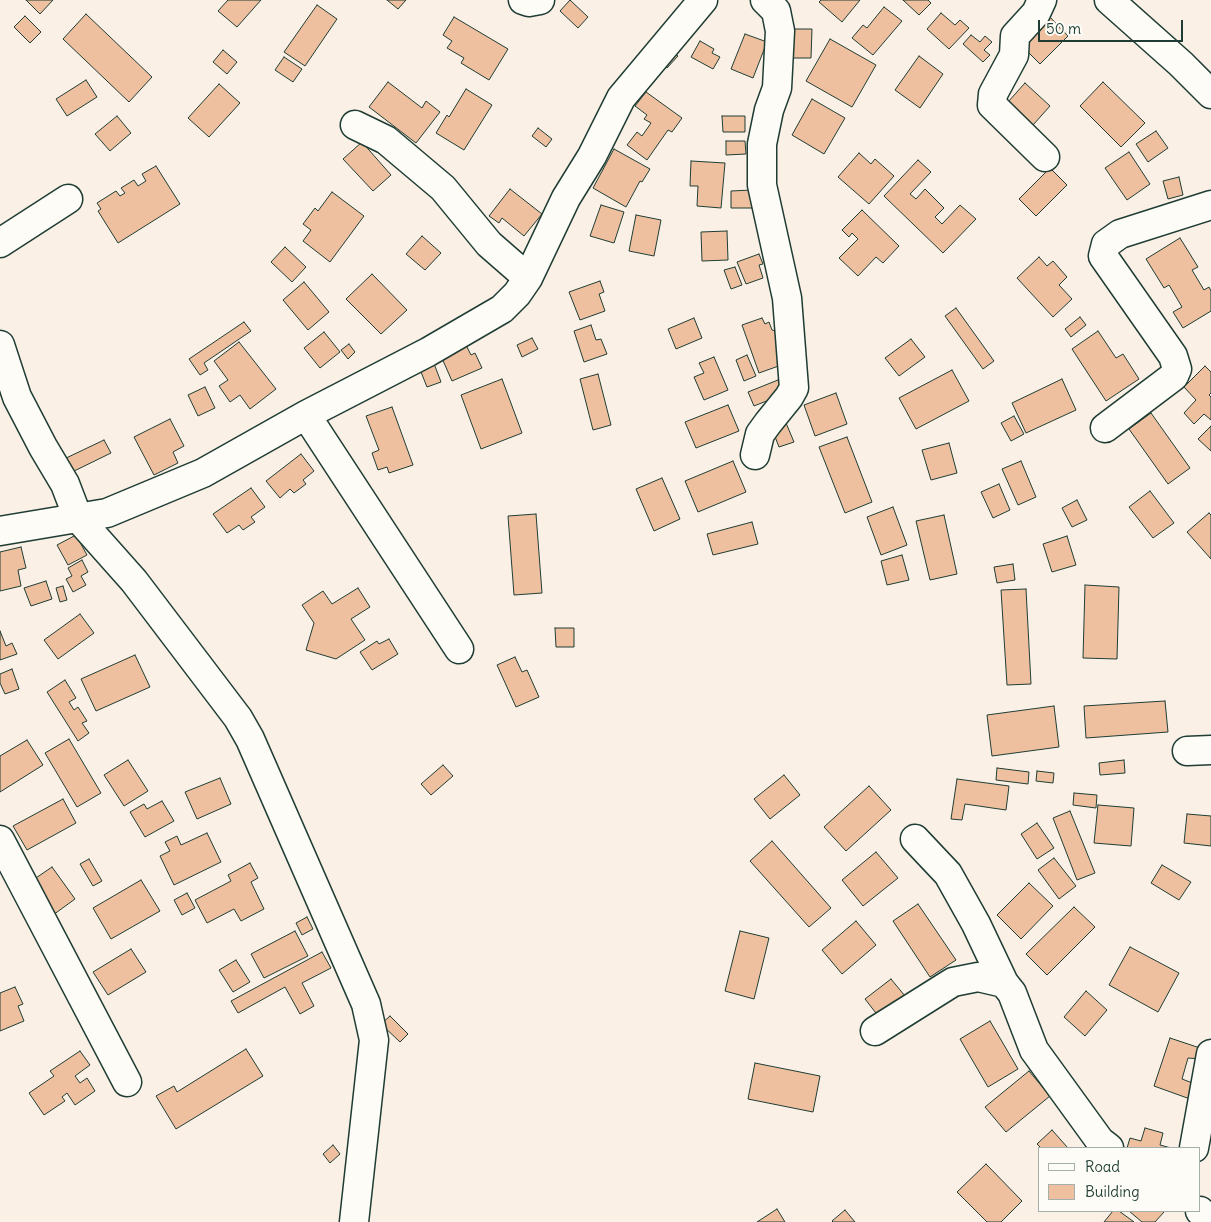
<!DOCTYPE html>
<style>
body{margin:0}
#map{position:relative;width:1211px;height:1222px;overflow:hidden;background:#faf0e5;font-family:Delius,sans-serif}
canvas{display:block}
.legend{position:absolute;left:1038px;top:1147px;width:162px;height:65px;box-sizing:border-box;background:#fdfcf7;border:1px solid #a4b0a9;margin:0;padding:6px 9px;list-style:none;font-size:15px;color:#1f3d34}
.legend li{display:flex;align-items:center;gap:10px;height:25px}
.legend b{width:25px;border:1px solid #a4b0a9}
.scale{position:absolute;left:1038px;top:20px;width:145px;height:22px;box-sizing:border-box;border:2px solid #1f3d34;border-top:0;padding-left:6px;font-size:15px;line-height:18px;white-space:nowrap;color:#1f3d34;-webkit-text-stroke:4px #fdfcf7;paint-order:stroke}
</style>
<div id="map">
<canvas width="1211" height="1222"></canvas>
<ul class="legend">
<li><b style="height:6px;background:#fdfcf7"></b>Road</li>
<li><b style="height:14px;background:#efc09f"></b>Building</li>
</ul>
<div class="scale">50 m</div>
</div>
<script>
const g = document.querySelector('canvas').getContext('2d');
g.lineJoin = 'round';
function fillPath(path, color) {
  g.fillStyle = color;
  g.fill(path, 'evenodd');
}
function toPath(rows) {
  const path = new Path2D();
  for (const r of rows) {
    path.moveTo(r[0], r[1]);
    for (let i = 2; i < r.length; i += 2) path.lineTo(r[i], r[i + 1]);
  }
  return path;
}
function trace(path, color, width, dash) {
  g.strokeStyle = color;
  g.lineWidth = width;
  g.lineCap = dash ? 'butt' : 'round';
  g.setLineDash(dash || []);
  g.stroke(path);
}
const building = toPath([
 [26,0,53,0,40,14,26,0],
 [228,0,261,0,237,27,218,11,228,0],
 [387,0,406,0,398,9,387,0],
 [570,0,588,17,578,28,560,11,570,0],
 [821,0,860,0,842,22,819,2,821,0],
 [903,0,928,0,931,3,919,15,903,0],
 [317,5,337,19,305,66,284,52,317,5],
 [884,7,902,21,873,55,852,38,863,25,867,28,884,7],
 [941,13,955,25,960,20,969,28,949,49,927,29,941,13],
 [86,14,152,77,129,102,63,39,86,14],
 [1048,15,1068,36,1040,64,1025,49,1030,44,1024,39,1048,15],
 [25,16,41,32,30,43,14,27,25,16],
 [454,17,508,49,489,80,461,63,464,58,447,48,452,41,443,35,454,17],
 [788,29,812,29,811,58,787,58,788,29],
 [745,34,767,42,753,78,731,69,745,34],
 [971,35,980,42,985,36,992,42,984,50,990,55,983,62,963,44,971,35],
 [830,39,876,65,852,107,806,81,830,39],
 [700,41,714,49,712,53,720,57,713,69,691,57,700,41],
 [668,48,678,56,667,68,658,60,668,48],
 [223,50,237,62,227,74,213,62,223,50],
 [919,56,943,74,920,108,895,90,919,56],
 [284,57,302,69,293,82,275,70,284,57],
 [86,80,97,97,67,116,56,99,86,80],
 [388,82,422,108,426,101,440,112,416,143,369,107,388,82],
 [1103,82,1145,123,1121,147,1080,106,1103,82],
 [1025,83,1050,106,1033,125,1008,102,1025,83],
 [219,84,240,103,209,137,188,118,219,84],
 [466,89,492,105,464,150,436,133,447,115,449,117,466,89],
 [646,92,682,118,672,132,668,130,647,160,627,145,637,132,642,136,651,123,644,119,647,115,635,106,646,92],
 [812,99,845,118,824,154,792,135,812,99],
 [117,116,131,133,110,151,95,134,117,116],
 [722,116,745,116,745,132,723,132,722,116],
 [538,128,552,139,546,147,532,136,538,128],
 [1156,131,1168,148,1148,162,1136,144,1156,131],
 [726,141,745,141,746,154,726,155,726,141],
 [362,142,391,175,373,191,343,159,362,142],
 [614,149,650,169,642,182,640,181,626,207,593,188,614,149],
 [1129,152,1150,184,1127,200,1105,168,1129,152],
 [859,153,871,164,875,159,894,176,869,204,838,177,859,153],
 [918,160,931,172,910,194,916,199,925,189,944,208,935,217,942,224,960,205,976,219,943,253,884,196,918,160],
 [691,161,725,163,721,208,697,206,698,186,690,186,691,161],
 [156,166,180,204,118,243,98,211,101,209,97,203,116,191,120,196,125,193,121,188,134,180,138,186,146,181,142,174,156,166],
 [1050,168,1067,185,1036,216,1019,199,1050,168],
 [1179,177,1183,195,1168,199,1163,181,1179,177],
 [510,189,542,214,524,236,502,218,499,223,489,216,510,189],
 [752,190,752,208,731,208,731,191,752,190],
 [332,192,364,216,330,262,303,241,311,230,303,224,315,208,318,211,332,192],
 [601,205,624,212,614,243,590,236,601,205],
 [862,210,899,246,883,263,876,257,858,276,839,258,858,239,852,233,849,237,842,230,862,210],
 [636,215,661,220,654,256,629,251,636,215],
 [727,231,728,260,702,261,701,232,727,231],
 [422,236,441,253,425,270,406,254,422,236],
 [1180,238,1198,267,1192,270,1204,290,1209,287,1211,291,1211,311,1183,328,1173,312,1182,307,1169,285,1164,288,1146,259,1180,238],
 [285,247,306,267,292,282,271,262,285,247],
 [759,254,763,264,759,265,763,278,746,284,737,262,759,254],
 [1039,257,1047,266,1053,261,1067,277,1059,285,1072,299,1053,317,1017,278,1039,257],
 [735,267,742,285,731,289,724,270,735,267],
 [372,274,407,310,381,334,346,299,372,274],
 [600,281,604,292,599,294,605,311,580,320,569,292,600,281],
 [304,282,329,312,308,330,283,300,304,282],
 [956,308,994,361,983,369,945,316,956,308],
 [1080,317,1086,325,1071,337,1065,329,1080,317],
 [694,318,702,338,676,349,668,329,694,318],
 [762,318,765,324,769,322,772,330,776,331,787,363,759,373,742,325,762,318],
 [244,322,251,331,204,363,208,370,200,375,189,359,244,322],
 [591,325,596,340,601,339,607,354,584,362,574,331,591,325],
 [1098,331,1116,358,1123,354,1139,379,1106,401,1072,349,1098,331],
 [324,332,340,352,320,368,304,348,324,332],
 [532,338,538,349,522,357,517,345,532,338],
 [911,339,925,357,899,376,885,358,911,339],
 [239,342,276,389,250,409,240,395,230,402,219,386,228,380,214,361,239,342],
 [349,344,355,352,348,359,341,350,349,344],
 [466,345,471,355,475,353,482,368,452,381,441,356,466,345],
 [747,355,756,376,744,381,736,360,747,355],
 [714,357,728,390,704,400,694,377,704,373,699,363,714,357],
 [433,361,441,382,427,387,419,367,433,361],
 [1205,366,1211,372,1211,393,1209,395,1211,397,1211,420,1204,414,1194,424,1184,413,1196,400,1184,387,1205,366],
 [952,370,969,401,916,429,899,398,952,370],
 [598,374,611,425,593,430,580,379,598,374],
 [502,379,522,433,481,449,461,395,502,379],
 [1062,379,1076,410,1026,433,1012,403,1062,379],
 [778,380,784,394,754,406,748,392,778,380],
 [205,387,215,408,198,416,188,395,205,387],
 [836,393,847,424,815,436,804,405,836,393],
 [728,405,739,431,696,448,685,422,728,405],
 [392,407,413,465,389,473,387,467,378,470,372,453,379,450,366,416,392,407],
 [1151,413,1190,468,1168,484,1129,429,1151,413],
 [1014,416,1024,434,1011,441,1001,423,1014,416],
 [170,419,184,446,173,452,178,463,154,475,134,437,170,419],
 [786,423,794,442,779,447,772,429,786,423],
 [1211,426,1211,451,1198,439,1211,426],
 [847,437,872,502,845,513,819,447,847,437],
 [104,440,111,453,68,474,62,460,104,440],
 [949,443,957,473,931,480,922,450,949,443],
 [301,454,314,471,303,480,306,484,294,493,290,489,280,498,266,481,301,454],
 [733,461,746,492,698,512,685,481,733,461],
 [1021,461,1036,497,1018,505,1002,469,1021,461],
 [662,478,680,519,654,531,636,489,662,478],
 [999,484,1010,510,993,518,981,492,999,484],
 [251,488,265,507,251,517,255,522,243,530,239,525,227,533,213,514,251,488],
 [1150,491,1174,523,1153,538,1129,507,1150,491],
 [1077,500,1087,520,1072,527,1062,508,1077,500],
 [893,507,907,545,881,555,867,517,893,507],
 [1209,513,1211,515,1211,559,1187,532,1209,513],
 [536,514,542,593,514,595,508,516,536,514],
 [944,515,957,574,930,580,916,521,944,515],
 [752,522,758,544,713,555,707,534,752,522],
 [76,535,87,555,68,565,57,545,76,535],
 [1067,536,1076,565,1052,572,1043,544,1067,536],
 [21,547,26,568,18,570,21,586,0,591,0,552,21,547],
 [902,555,909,580,887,585,881,561,902,555],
 [82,560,88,572,81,576,86,585,73,592,66,579,72,576,68,568,82,560],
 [1013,564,1015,580,997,583,994,567,1013,564],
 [46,581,52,599,31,606,24,588,46,581],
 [1085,585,1119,587,1117,659,1083,658,1085,585],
 [63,586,67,600,60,602,56,588,63,586],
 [358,588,370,607,351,619,365,640,336,659,306,650,314,623,302,605,323,591,332,604,358,588],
 [1026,589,1031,684,1007,685,1001,590,1026,589],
 [80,614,94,633,58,659,44,640,80,614],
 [555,628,574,628,574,647,556,647,555,628],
 [0,631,6,646,12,643,17,654,0,660,0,631],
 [389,639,398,654,372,670,360,652,377,641,379,644,389,639],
 [135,655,150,687,96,711,81,679,135,655],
 [515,657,522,672,527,670,539,697,516,707,497,665,515,657],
 [12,669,19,689,5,694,0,683,0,674,12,669],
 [65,680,76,698,69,702,74,710,78,707,87,721,82,723,89,733,78,741,47,692,65,680],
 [1165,701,1168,732,1086,738,1084,706,1165,701],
 [1054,706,1059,747,992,756,987,715,1054,706],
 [69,739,101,793,77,807,45,753,69,739],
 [27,740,43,765,0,792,0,756,27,740],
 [128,760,148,791,124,806,104,775,128,760],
 [1124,760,1125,773,1100,775,1099,763,1124,760],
 [443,765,453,776,431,795,421,784,443,765],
 [997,768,1029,772,1028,784,996,780,997,768],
 [1037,771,1054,773,1053,783,1036,781,1037,771],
 [784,775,800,795,770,819,754,799,784,775],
 [220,778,231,804,197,819,185,792,220,778],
 [957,779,1009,786,1006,810,965,804,962,820,951,819,957,779],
 [869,786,891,810,846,851,824,827,869,786],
 [1074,793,1097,795,1096,808,1073,805,1074,793],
 [63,799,76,823,27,850,13,826,63,799],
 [162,801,174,821,145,837,130,812,144,804,147,809,162,801],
 [1098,805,1134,808,1131,846,1094,843,1098,805],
 [1070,811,1095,873,1077,880,1053,818,1070,811],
 [1187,814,1211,816,1211,846,1184,843,1187,814],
 [1037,823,1054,848,1037,859,1021,834,1037,823],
 [207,833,221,862,174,885,160,856,170,851,165,842,177,836,181,845,207,833],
 [772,841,831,908,809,927,750,861,772,841],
 [876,852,898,878,863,906,842,880,876,852],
 [1054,858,1076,886,1059,899,1038,870,1054,858],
 [89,859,102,881,93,886,80,864,89,859],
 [250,863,258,878,251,882,264,909,241,921,234,909,207,923,195,900,231,881,228,875,250,863],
 [1162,865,1191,882,1179,900,1151,883,1162,865],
 [52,867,75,899,53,915,33,880,52,867],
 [141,880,160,911,111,939,93,908,141,880],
 [1029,883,1053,906,1021,939,997,915,1029,883],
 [187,893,195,908,182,915,174,900,187,893],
 [918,904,956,960,930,977,893,921,918,904],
 [1074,907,1095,927,1047,975,1026,954,1074,907],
 [307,917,313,929,302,935,296,923,307,917],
 [856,921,876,945,842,974,822,950,856,921],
 [295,931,308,956,264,978,251,954,295,931],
 [740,931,769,938,754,999,725,991,740,931],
 [1130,947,1179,973,1158,1012,1109,985,1130,947],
 [131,949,146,972,108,995,93,972,131,949],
 [322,952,331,968,302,983,314,1006,300,1014,285,987,238,1013,231,1001,322,952],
 [236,960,250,982,233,992,219,970,236,960],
 [891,979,905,996,879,1017,865,999,891,979],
 [15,987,23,1004,18,1006,24,1021,0,1031,0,993,15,987],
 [1086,991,1107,1010,1085,1036,1064,1017,1086,991],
 [390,1016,408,1034,400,1042,381,1024,390,1016],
 [990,1021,1018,1069,988,1087,960,1039,990,1021],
 [1170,1038,1203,1049,1200,1059,1188,1058,1182,1079,1195,1084,1190,1099,1154,1086,1170,1038],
 [246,1049,263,1076,176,1129,156,1096,174,1086,177,1092,246,1049],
 [80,1051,90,1065,75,1076,80,1083,87,1078,95,1091,75,1105,67,1093,62,1097,65,1101,44,1115,29,1093,54,1076,50,1071,80,1051],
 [755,1063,820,1076,813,1112,748,1099,755,1063],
 [1029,1071,1050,1096,1006,1132,985,1107,1029,1071],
 [1145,1128,1163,1133,1160,1145,1171,1148,1127,1148,1130,1138,1141,1141,1145,1128],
 [1052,1130,1068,1148,1041,1148,1037,1144,1052,1130],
 [333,1145,340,1154,330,1163,323,1154,333,1145],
 [986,1164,1022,1201,1001,1222,987,1222,957,1192,986,1164],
 [777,1209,785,1222,757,1222,777,1209],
 [845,1210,855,1222,833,1222,832,1221,845,1210],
 [1113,1211,1119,1211,1134,1222,1104,1222,1113,1211],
 [1129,1211,1163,1211,1164,1212,1155,1222,1142,1222,1129,1211]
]);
fillPath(building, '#efc09f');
trace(building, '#1f3d34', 1);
const minor = toPath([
 [523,0,529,2,540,0],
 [1042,0,1036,13,1015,36,1014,55,993,94,992,105,1045,157],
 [1109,0,1181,64,1211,94],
 [355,125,386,140,443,188,489,244,528,278],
 [0,243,68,199],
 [0,345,17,397,43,447,65,484,78,518,134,581,238,718,250,739,366,1004,374,1040,354,1222],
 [306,415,459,649],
 [1105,428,1174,376,1177,369,1173,356,1103,256,1106,244,1120,234,1211,205],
 [755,455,760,434,768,423,789,397,794,388,787,298,762,185,762,144,769,110,777,88,780,31,776,11,765,0],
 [0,531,107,513,203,473,306,415,428,352,502,309,517,294,528,278,566,198,592,156,621,98,703,0],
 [1187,751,1211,750],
 [915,839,948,874,976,924,1004,983],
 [0,840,127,1082],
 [875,1031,953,982,978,977,1004,983,1012,993,1034,1050,1100,1141,1109,1148],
 [1194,1148,1211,1054],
 [1200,1211,1211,1222]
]);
trace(minor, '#1f3d34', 31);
trace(minor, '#fdfcf7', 28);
</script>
